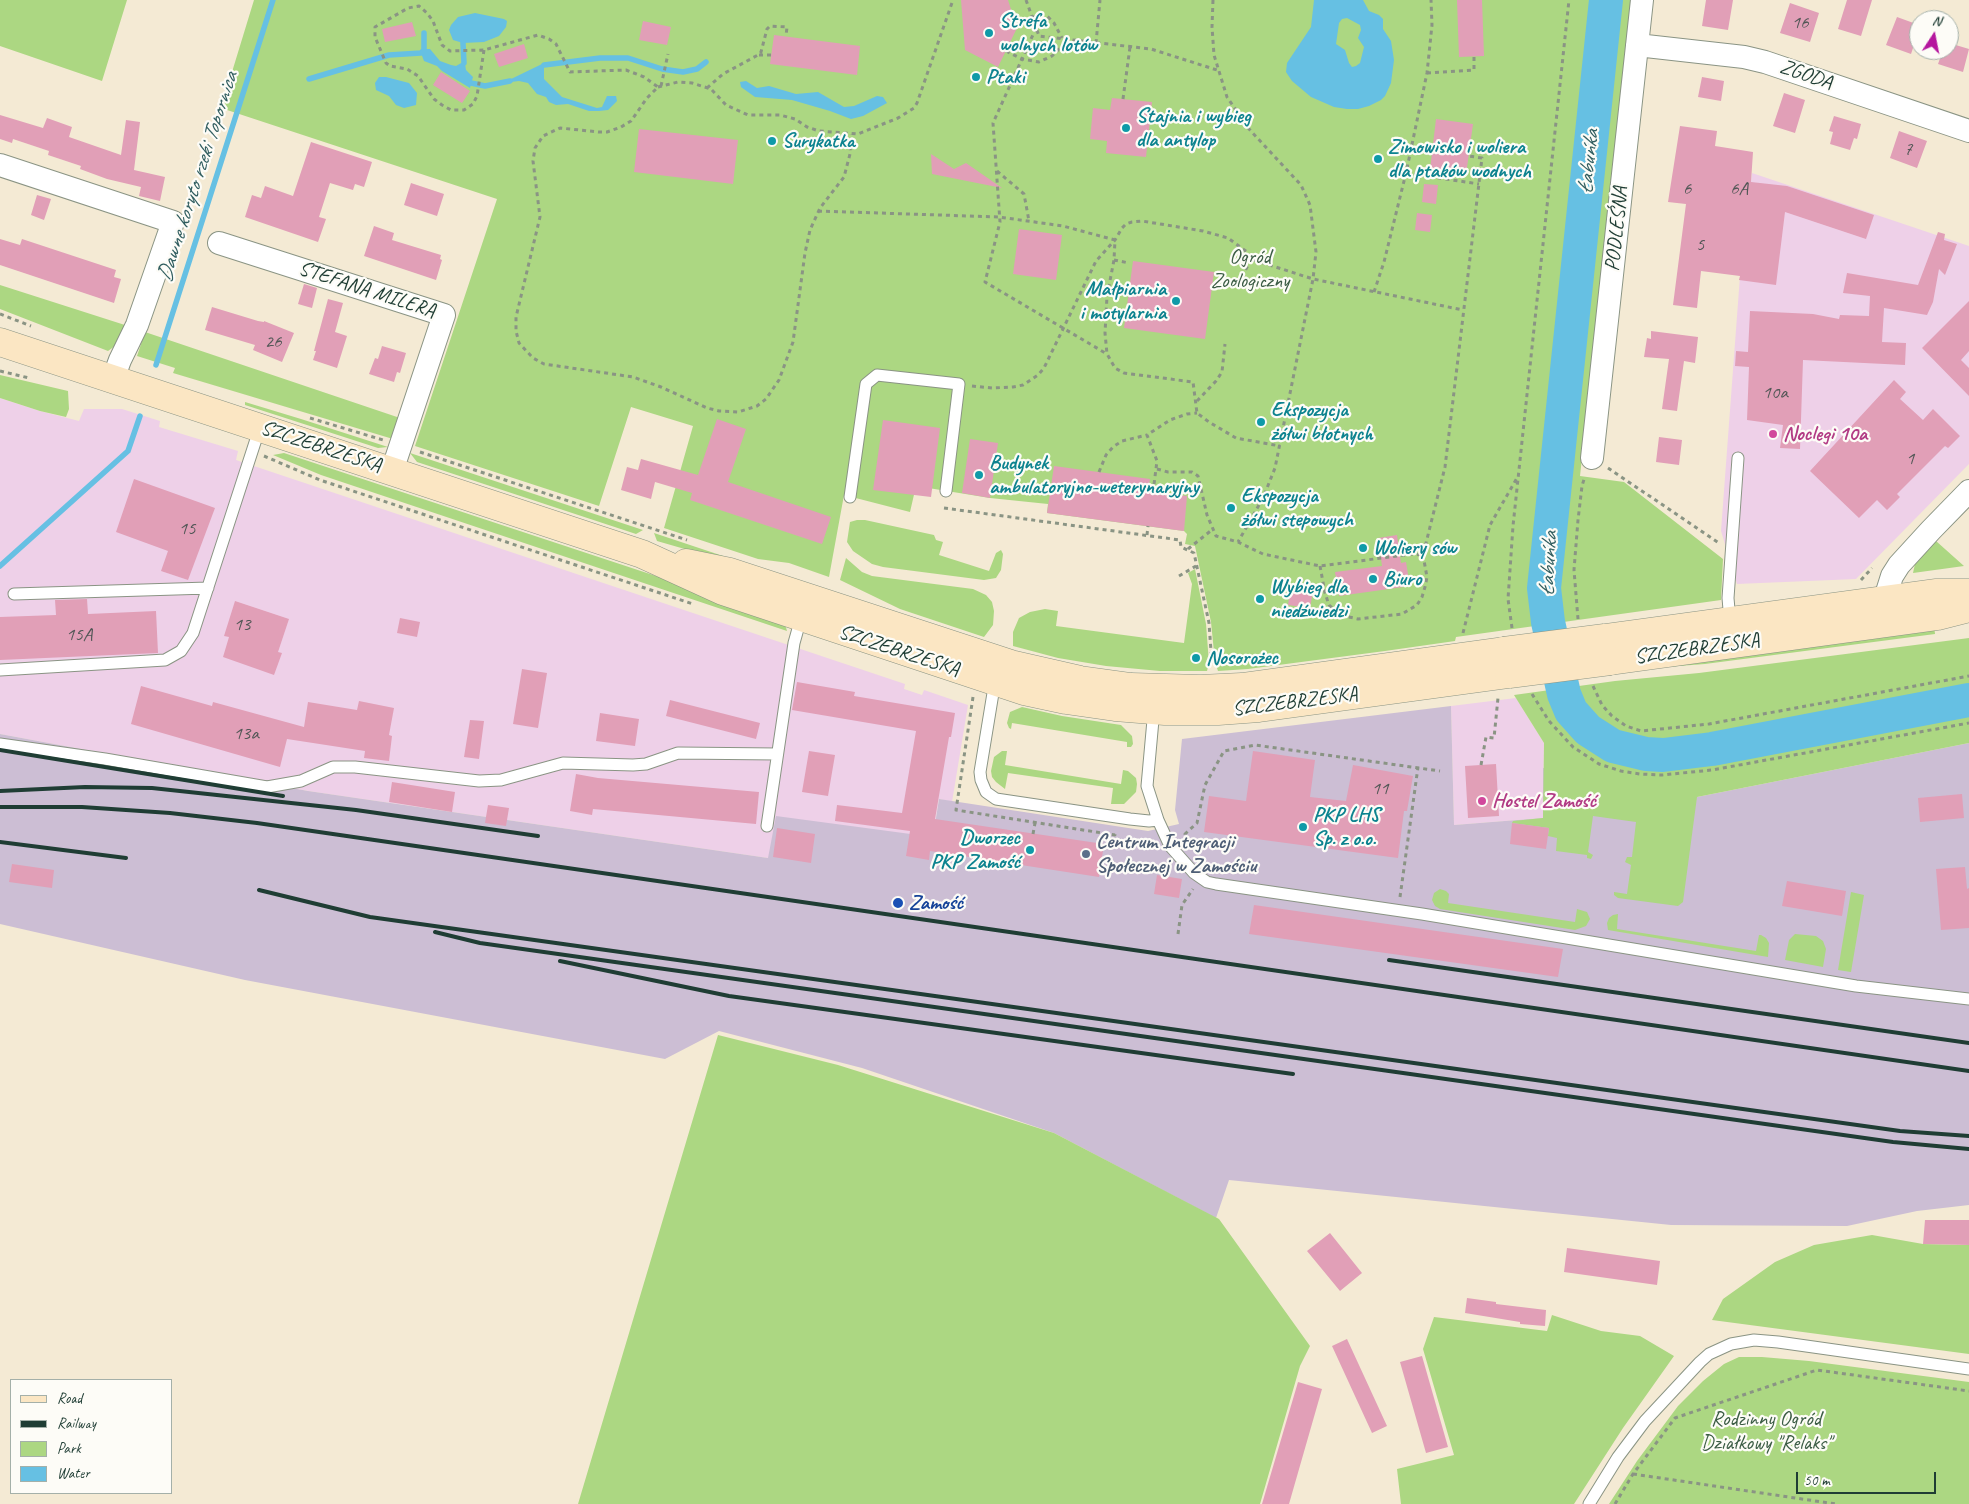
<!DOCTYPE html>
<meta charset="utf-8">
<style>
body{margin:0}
#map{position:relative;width:1969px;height:1504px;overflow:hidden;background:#f4ead4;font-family:Caveat,sans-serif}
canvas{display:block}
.legend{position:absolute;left:10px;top:1379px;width:162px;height:115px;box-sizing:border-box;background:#fdfcf7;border:1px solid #a4b0a9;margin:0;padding:6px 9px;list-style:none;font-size:15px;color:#1f3d34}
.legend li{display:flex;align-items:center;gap:10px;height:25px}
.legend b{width:25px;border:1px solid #a4b0a9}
.north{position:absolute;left:1909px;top:10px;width:50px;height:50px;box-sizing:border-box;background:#fdfcf7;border:1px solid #a4b0a9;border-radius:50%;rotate:11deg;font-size:14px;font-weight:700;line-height:20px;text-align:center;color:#1f3d34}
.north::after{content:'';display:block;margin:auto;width:18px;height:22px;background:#b5179e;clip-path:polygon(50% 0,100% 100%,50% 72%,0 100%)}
.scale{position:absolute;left:1796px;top:1472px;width:140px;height:22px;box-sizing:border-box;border:2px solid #1f3d34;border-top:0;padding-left:6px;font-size:15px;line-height:18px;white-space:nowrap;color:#1f3d34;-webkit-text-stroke:4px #fdfcf7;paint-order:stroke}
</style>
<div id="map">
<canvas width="1969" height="1504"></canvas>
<ul class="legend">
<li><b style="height:6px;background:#fbe6c3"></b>Road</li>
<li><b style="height:6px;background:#1f3d34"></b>Railway</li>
<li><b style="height:14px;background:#acd782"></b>Park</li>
<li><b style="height:14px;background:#66c0e3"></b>Water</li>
</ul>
<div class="north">N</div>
<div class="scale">50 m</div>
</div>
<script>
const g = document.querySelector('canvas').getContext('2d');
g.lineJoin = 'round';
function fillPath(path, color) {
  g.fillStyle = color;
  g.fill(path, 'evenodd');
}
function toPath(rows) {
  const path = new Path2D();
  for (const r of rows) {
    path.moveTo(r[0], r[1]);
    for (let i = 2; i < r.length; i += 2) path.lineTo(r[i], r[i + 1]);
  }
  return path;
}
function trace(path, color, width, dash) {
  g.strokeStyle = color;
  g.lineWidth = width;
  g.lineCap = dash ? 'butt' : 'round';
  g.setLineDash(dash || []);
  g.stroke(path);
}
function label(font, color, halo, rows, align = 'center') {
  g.font = font + ' Caveat,sans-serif';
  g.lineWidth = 4.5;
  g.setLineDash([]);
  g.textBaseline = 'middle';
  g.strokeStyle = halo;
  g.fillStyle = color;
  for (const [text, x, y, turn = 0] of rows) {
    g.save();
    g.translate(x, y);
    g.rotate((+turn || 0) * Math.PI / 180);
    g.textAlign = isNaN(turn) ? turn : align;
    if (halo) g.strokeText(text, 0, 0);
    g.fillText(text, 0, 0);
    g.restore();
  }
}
fillPath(toPath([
 [1752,173,1969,246,1969,464,1856,579,1737,584,1721,531,1740,276],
 [0,398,40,411,79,421,84,409,122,409,160,421,159,427,238,451,236,460,905,684,904,689,922,695,924,690,968,705,952,802,939,799,933,837,768,858,308,791,0,734],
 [1516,698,1544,743,1543,818,1454,825,1451,706]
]), '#eed0e8');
fillPath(toPath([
 [1451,706,1454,825,1543,818,1543,768,1697,797,1969,743,1969,1205,1917,1211,1847,1226,1671,1225,1229,1180,1216,1218,1054,1133,862,1068,719,1031,665,1059,245,980,0,924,0,734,308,791,768,858,776,816,933,837,939,799,1148,831,1179,824,1175,810,1182,739]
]), '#ccbed4');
fillPath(toPath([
 [0,0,127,0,102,81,0,46],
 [254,0,1631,0,1580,476,1624,482,1723,559,1721,600,1456,637,1455,641,1385,651,1248,669,1218,671,1215,662,1211,622,1195,546,1185,544,1187,534,1184,531,1047,513,1048,504,990,498,916,486,910,512,844,495,829,577,789,563,758,559,664,528,693,426,631,407,599,506,415,446,497,199,221,108],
 [0,285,128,326,119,343,108,351,0,309],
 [145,332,400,418,393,439,173,373,175,368,137,356],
 [0,375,68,391,69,409,66,417,40,411,0,398],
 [245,402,301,419,388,447,378,448,245,405],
 [284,453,659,577,785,624,787,631,321,475,273,455],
 [410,453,643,530,636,534,417,462],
 [857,520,865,520,934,535,936,540,943,542,939,555,989,571,996,553,1001,550,1003,554,1001,570,996,578,984,580,883,567,872,564,853,551,847,542,850,522],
 [654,533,762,569,747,567,657,541],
 [1936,541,1964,566,1913,573,1915,564],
 [846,558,862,572,872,576,973,589,986,595,992,602,994,611,993,625,984,637,900,609,840,580],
 [1195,569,1206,624,1209,663,1207,671,1160,671,1106,666,1058,658,1013,646,1013,632,1019,618,1030,612,1045,609,1058,611,1056,626,1184,643,1192,584,1188,573],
 [1934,625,1935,634,1705,664,1639,669],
 [1969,638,1969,743,1697,797,1683,902,1678,906,1618,898,1614,895,1614,892,1627,894,1631,865,1625,862,1627,857,1632,857,1636,822,1593,816,1588,852,1593,855,1591,859,1587,858,1587,855,1556,851,1557,838,1548,836,1549,828,1512,823,1513,821,1543,818,1544,743,1514,695,1615,681,1699,673],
 [1022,707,1062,716,1121,725,1132,736,1133,744,1131,747,1127,747,1127,742,1012,723,1011,729,1009,728,1007,723,1010,712],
 [1002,751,1007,751,1005,765,1121,784,1123,770,1128,771,1136,778,1137,784,1136,792,1124,804,1111,804,1113,788,1008,773,1005,789,996,782,992,777,991,771,994,757],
 [1440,889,1446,891,1449,894,1448,903,1575,922,1577,909,1587,912,1590,919,1586,926,1575,930,1440,909,1435,906,1432,900,1434,893],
 [1851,892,1864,895,1851,972,1838,970],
 [1618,914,1617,929,1756,951,1759,935,1761,935,1766,938,1769,943,1768,957,1608,930,1607,923,1609,918,1613,915],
 [1795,934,1816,936,1823,941,1826,949,1823,967,1785,960,1789,940],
 [718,1035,838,1065,1054,1133,1219,1219,1310,1346,1300,1366,1260,1504,578,1504],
 [1872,1235,1923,1244,1969,1245,1969,1354,1712,1320,1723,1299,1775,1262,1814,1245],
 [1552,1315,1601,1331,1640,1336,1674,1356,1623,1428,1574,1504,1401,1504,1397,1469,1454,1455,1423,1349,1434,1317,1547,1331],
 [1739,1357,1762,1357,1809,1361,1969,1382,1969,1504,1609,1504,1637,1461,1678,1406,1703,1381,1724,1364]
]), '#acd782');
fillPath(toPath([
 [1314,0,1363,0,1369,11,1379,15,1383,19,1383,29,1391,41,1394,60,1391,83,1385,96,1381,100,1369,106,1358,109,1347,109,1334,107,1311,97,1292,81,1286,72,1287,63,1311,27],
 [1347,18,1360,25,1361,30,1358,38,1364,47,1360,63,1356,66,1352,67,1349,63,1345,50,1336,44,1339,23,1342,19],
 [475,13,504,19,507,21,506,27,499,36,484,42,463,43,453,40,449,30,451,25,458,17],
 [427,49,430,49,440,61,451,65,456,66,463,62,465,64,466,70,473,77,470,88,442,71,437,66,424,61,421,53],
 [542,64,544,65,544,79,562,97,597,108,602,107,607,96,616,96,617,101,608,110,599,111,589,111,568,104,556,105,549,102,546,97,537,94,528,83,519,81,511,82,509,80],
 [379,77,386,77,409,83,417,93,416,105,404,108,396,105,389,96,376,90,375,83],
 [746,81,757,88,769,86,796,94,818,92,844,107,854,106,877,96,883,97,887,103,863,116,851,119,830,111,792,100,755,97,741,87,740,82]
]), '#66c0e3');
trace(toPath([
 [463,43,464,63],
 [544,65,600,58,628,58,662,69,683,72,697,69,706,62],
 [309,79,389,55,421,53,424,50,424,33],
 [471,83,485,86,510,81],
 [156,365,273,0],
 [0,566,128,451,140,416]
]), '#66c0e3', 5.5);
trace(toPath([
 [1606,0,1544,588,1548,622,1564,694,1571,711,1588,730,1613,746,1646,754,1663,755,1712,749,1969,700]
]), '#66c0e3', 34);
fillPath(toPath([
 [961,0,1008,0,1017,28,998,67,965,50],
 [1457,0,1482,0,1484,56,1459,57],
 [1706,0,1733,0,1728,30,1702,26],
 [1847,0,1872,0,1861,36,1838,29],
 [1790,3,1819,13,1810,42,1780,33],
 [1897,17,1919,25,1919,30,1911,54,1886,45],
 [643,21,671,27,667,45,639,40],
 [412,22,416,36,385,42,382,29],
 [774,35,860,46,857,75,770,64],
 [1949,43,1969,49,1963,72,1938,64,1943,50,1949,50],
 [524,44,528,58,499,67,494,54],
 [441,72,470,91,462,103,433,85],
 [1702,77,1724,81,1721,101,1698,97],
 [1784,93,1805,100,1795,133,1773,126],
 [1112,98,1152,102,1146,157,1106,153,1107,141,1090,139,1093,108,1110,110],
 [0,115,43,128,47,118,72,127,69,137,121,155,126,120,140,122,134,170,165,177,160,201,139,196,141,187,107,179,80,169,81,166,48,155,49,151,13,139,12,143,0,139],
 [1834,116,1861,124,1857,139,1854,138,1850,150,1830,144,1833,132,1829,131],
 [1436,119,1473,124,1466,175,1430,170],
 [1680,126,1717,131,1715,146,1753,152,1751,182,1787,186,1874,215,1866,239,1785,212,1776,285,1739,280,1740,276,1701,271,1697,308,1673,305,1686,204,1668,202],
 [639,129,738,140,733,184,634,172],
 [1899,131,1927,141,1917,168,1890,158],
 [311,142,372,162,364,187,355,184,353,190,330,183,319,217,326,219,318,242,245,217,252,195,261,198,265,186,293,196],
 [931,154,954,169,966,163,1002,188,932,174],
 [411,183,444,194,437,216,404,205],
 [1424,184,1438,185,1436,204,1422,202],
 [37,195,51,199,44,220,31,215],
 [1417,213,1432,215,1430,232,1415,230],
 [374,226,394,233,392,240,441,255,440,259,442,260,436,280,364,256],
 [1019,229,1062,235,1056,280,1013,274],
 [1938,232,1945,234,1944,240,1957,244,1945,275,1939,269,1933,302,1927,315,1884,308,1882,342,1906,343,1905,365,1803,360,1800,449,1780,448,1783,425,1747,420,1749,367,1735,366,1736,351,1748,352,1750,311,1813,314,1839,319,1840,315,1869,316,1870,296,1843,293,1847,273,1918,285],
 [0,239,20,245,22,239,116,270,114,277,121,279,114,303,0,265],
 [1133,261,1214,272,1205,339,1124,328],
 [304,284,317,288,312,308,298,304],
 [328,299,343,303,335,332,347,336,337,368,313,360,316,351,314,351],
 [1969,301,1969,351,1961,360,1969,368,1969,396,1922,348],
 [212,307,258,321,264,322,264,321,294,333,282,362,253,350,255,345,205,330],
 [1651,331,1698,337,1695,363,1684,361,1677,411,1662,409,1669,359,1644,357,1647,338,1651,339],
 [382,346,406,353,400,373,397,372,394,382,369,374,375,358,378,359],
 [1894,380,1906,392,1900,399,1923,420,1933,409,1960,436,1948,448,1945,446,1897,494,1900,497,1887,510,1877,500,1859,518,1810,471],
 [717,419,746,429,728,482,831,517,822,544,690,500,692,493,655,482,651,499,621,490,627,467,638,470,641,459,698,475],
 [883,420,940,428,931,497,873,490],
 [1659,437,1682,440,1679,465,1656,462],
 [970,439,998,443,990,498,962,493],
 [1054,466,1150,479,1148,491,1187,496,1184,531,1047,513],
 [134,479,215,508,188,580,161,571,168,551,116,532],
 [1397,535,1401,563,1406,562,1410,586,1339,596,1335,572,1382,566,1378,538],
 [1291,587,1313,591,1310,608,1288,605],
 [87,599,88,614,156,611,158,653,0,660,0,617,56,615,55,600],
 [235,601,289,619,278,652,282,653,274,675,223,657,229,637,224,636],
 [400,618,420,622,417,637,397,633],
 [522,669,547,673,538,728,513,724],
 [797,682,855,692,854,696,955,713,951,737,949,737,935,819,1104,844,1099,877,930,851,929,860,906,856,910,831,835,821,837,805,902,813,916,731,792,710],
 [141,686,212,706,213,702,304,727,308,702,357,710,359,701,394,708,389,735,392,736,389,761,364,758,365,751,287,739,280,767,131,724],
 [670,700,760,723,756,739,666,716],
 [600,713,639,719,635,746,596,741],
 [470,720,484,721,479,759,464,757],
 [809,751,835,755,828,796,802,792],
 [1253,751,1315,760,1310,797,1346,801,1353,765,1413,776,1407,811,1404,811,1398,858,1204,832,1209,796,1246,801],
 [1496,764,1499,816,1468,818,1465,766],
 [576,774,598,778,759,792,756,824,593,809,592,815,570,811],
 [392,782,455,792,452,812,389,802],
 [1962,794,1964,818,1920,822,1918,798],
 [488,805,509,808,506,826,485,823],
 [1512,823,1549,828,1546,849,1510,844],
 [777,828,815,834,811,863,773,857],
 [12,864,54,870,52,888,9,882],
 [1965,867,1967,889,1969,888,1969,928,1941,930,1936,869],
 [1157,875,1182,879,1179,898,1154,894],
 [1787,881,1846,891,1842,916,1782,906],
 [1254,905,1563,949,1558,977,1249,934],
 [1925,1220,1969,1220,1969,1245,1923,1244],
 [1330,1233,1362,1273,1340,1291,1307,1251],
 [1567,1248,1660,1261,1657,1285,1564,1272],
 [1467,1298,1496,1302,1496,1304,1546,1310,1545,1326,1520,1324,1520,1322,1465,1313],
 [1347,1339,1387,1426,1372,1433,1332,1346],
 [1422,1356,1448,1447,1426,1453,1400,1362],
 [1298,1382,1322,1389,1289,1504,1262,1504]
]), '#e19fb7');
const lane = toPath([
 [850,497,866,384,877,375,959,384,946,491],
 [14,594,208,588],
 [1730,621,1728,598,1738,458],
 [0,670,165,660,181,651,193,633,260,427],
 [995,681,980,772,981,780,986,792,996,799,1130,819,1149,821,1158,820,1147,786,1154,709],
 [0,744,105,759,267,787,301,781,333,767,355,767,479,781,501,780,563,763,633,765,646,764,678,753,777,754],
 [1158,820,1170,846,1194,873,1207,882,1216,884,1422,914,1856,986,1969,999],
 [767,826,794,643,801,618],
 [1589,1504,1618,1457,1645,1421,1700,1362,1709,1354,1731,1344,1754,1340,1778,1342,1969,1369]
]);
const street = toPath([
 [1637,45,1744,57,1765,62,1969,131],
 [0,165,173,222,137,325,120,360,113,379],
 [219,243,444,315,392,471],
 [1592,458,1642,0],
 [1890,614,1887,592,1892,576,1899,565,1931,530,1969,491]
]);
const secondary = toPath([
 [0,342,642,554,723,591,1024,691,1066,700,1115,707,1165,711,1218,711,1259,708,1509,674],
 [686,563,730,572,1014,665,1080,680,1131,687,1200,689,1242,687,1504,651],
 [1605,638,1935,593,1969,593],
 [1610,661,1938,616,1969,608]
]);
trace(lane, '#8a9484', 13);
trace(street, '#8a9484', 24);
trace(secondary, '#8a9484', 29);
trace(toPath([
 [1026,0,1039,36,1151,49,1217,70],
 [1213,0,1212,27,1214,55,1227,97,1249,129,1301,185,1310,205,1316,252,1313,279,1275,468,1263,498,1238,542],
 [1032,17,1047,16,1054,23,1062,38],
 [1036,28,993,123,1000,222,985,282,1107,354],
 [1096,43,1100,0],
 [484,50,477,96,473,104,464,110,451,110,442,105,434,99,418,76,407,69,390,66,386,63,375,37,375,27,408,8,419,6,427,13,433,21,442,45,450,51,484,50,538,35,549,39,556,44,570,72,626,70,644,77,658,87,647,98,631,121,621,127,607,132,599,132,560,128,543,136,535,148,533,161,540,217,516,317,516,331,519,343,533,358,544,364,633,377,661,387,707,408,719,411,738,412,757,406,766,399,779,380,793,342,805,253,810,230,820,208,844,177,850,154,851,134],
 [1006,51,1022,59,1039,62,1052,56,1068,40],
 [759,55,771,55],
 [1427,73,1474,70,1474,56],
 [661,86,668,54],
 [658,87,678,82,692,83,711,89,726,105,748,115,780,115,795,119,807,127,819,131,858,134,898,118,914,108,917,103,953,0],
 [707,88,723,74,758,55,761,52,767,29,770,26,787,27,786,36],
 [1123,99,1130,47],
 [997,171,1024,194,1029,221],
 [1406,173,1479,184],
 [818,211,999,217,1063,226,1115,240,1114,260,1107,296,1105,333,1107,354,1115,368,1124,373,1193,382,1197,413,1209,422,1236,438,1280,446],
 [1114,260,1129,263],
 [1213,286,1240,281,1251,259],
 [1374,292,1384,262,1406,173,1427,73,1432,25,1431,0],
 [0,314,31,326],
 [0,371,29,378],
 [972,386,992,388,1013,387,1023,385,1038,375,1044,368,1096,261,1115,240,1122,228,1126,224,1132,222,1142,221,1203,231,1228,238,1247,252,1251,259,1313,279,1463,310],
 [1197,401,1216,381,1222,372,1225,344],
 [310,418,383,440],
 [420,452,687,540],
 [264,456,320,480,693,604],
 [1608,468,1719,543],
 [1157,469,1168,472,1192,472,1198,476,1207,515,1216,536,1238,542,1263,554,1320,566,1413,554,1423,555,1445,467,1482,158,1469,156],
 [1099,472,1106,455,1113,447,1122,441,1147,435],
 [1153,492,1157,461,1147,435,1170,420,1187,414,1197,413],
 [944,508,1180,540,1181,547,1194,553,1209,623,1212,665],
 [1147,535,1148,526],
 [1188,549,1213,529],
 [1320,566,1325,593,1329,605,1340,615,1358,619,1402,614,1417,605,1422,597,1425,587,1427,577,1423,555],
 [1179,576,1196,566],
 [1861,580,1872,568],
 [1578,619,1574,570,1578,520,1582,486,1585,476],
 [1512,628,1508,599,1513,526,1569,0],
 [1463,633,1490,525,1517,478],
 [1593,686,1602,705,1612,716,1626,726,1641,731,1709,724,1969,676],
 [1532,694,1549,721,1573,747,1599,764,1621,771,1640,774,1662,775,1712,770,1969,723],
 [973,697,956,810,1115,835,1116,831],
 [1481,765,1486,737,1494,738,1498,698],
 [1033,834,1035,823],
 [1188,842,1185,834,1197,823,1205,785,1224,751,1255,745,1440,771],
 [1400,897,1418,767],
 [1178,934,1182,905,1193,889],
 [1633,1474,1836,1504],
 [1615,1504,1633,1474,1675,1418,1817,1370,1969,1391]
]), '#8a9484', 3, [4, 4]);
trace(lane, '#fff', 11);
trace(street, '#fff', 22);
trace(secondary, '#fbe6c3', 28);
trace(toPath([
 [0,750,283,796],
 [0,791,85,787,152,788,356,810,538,836],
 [0,807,82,807,170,813,257,823,1969,1071],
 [0,842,126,858],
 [259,890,370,917,1900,1131,1969,1136],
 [435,932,480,943,1893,1142,1969,1149],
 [1389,960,1969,1043],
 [560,961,729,996,1293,1074]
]), '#1f3d34', 4);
const secondaryBridge = toPath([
 [1504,651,1605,638],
 [1509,674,1610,661]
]);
trace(secondaryBridge, '#8a9484', 29, []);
trace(secondaryBridge, '#fbe6c3', 28);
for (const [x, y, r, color] of [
 [989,33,5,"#0f9aa8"],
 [976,77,5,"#0f9aa8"],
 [1126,128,5,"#0f9aa8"],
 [772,141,5,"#0f9aa8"],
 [1378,159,5,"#0f9aa8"],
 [1176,301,5,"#0f9aa8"],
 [1261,422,5,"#0f9aa8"],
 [1773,434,5,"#d1479c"],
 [979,475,5,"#0f9aa8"],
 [1231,508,5,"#0f9aa8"],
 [1363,548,5,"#0f9aa8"],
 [1373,579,5,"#0f9aa8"],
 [1260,599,5,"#0f9aa8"],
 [1196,658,5,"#0f9aa8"],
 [1482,801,5,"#d1479c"],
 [1303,827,5,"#0f9aa8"],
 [1030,850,5,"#0f9aa8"],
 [1086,854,5,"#5c6f8a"],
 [898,903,6,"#1a4fb4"]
]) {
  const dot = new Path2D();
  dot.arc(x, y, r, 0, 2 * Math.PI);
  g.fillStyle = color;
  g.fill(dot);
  trace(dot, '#fdfcf7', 2);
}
label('19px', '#505655', null, [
 ["16",1800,23],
 ["7",1908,150],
 ["6",1687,189],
 ["6A",1739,189],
 ["5",1700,245],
 ["26",273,342],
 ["10a",1775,393],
 ["1",1910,459],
 ["15",187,529],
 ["13",242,625],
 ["15A",79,635],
 ["13a",246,734],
 ["11",1380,789]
]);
label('bold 21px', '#0d838f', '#fdfcf7', [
 ["Strefa",999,21],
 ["wolnych lotów",999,45],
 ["Ptaki",986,77],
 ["Stajnia i wybieg",1136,116],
 ["dla antylop",1136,140],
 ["Surykatka",782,141],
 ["Zimowisko i woliera",1388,147],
 ["dla ptaków wodnych",1388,171],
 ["Małpiarnia",1166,289,"right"],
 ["i motylarnia",1166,313,"right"],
 ["Ekspozycja",1271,410],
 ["żółwi błotnych",1271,434],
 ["Budynek",989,463],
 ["ambulatoryjno-weterynaryjny",989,487],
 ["Ekspozycja",1241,496],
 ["żółwi stepowych",1241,520],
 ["Woliery sów",1373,548],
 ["Biuro",1383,579],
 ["Wybieg dla",1270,587],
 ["niedźwiedzi",1270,611],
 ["Nosorożec",1206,658],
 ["PKP LHS",1313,815],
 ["Sp. z o.o.",1313,839],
 ["Dworzec",1020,838,"right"],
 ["PKP Zamość",1020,862,"right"]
], 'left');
label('21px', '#1f3d34', '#fdfcf7', [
 ["ZGODA",1806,75,19],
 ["PODLEŚNA",1617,229,-84],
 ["STEFANA MILERA",367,290,18],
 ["SZCZEBRZESKA",321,447,18],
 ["SZCZEBRZESKA",1697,649,-8],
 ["SZCZEBRZESKA",899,651,18],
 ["SZCZEBRZESKA",1295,702,-7]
]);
label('21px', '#3b5c44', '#fdfcf7', [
 ["Ogród",1250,257],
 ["Zoologiczny",1250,281],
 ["Rodzinny Ogród",1766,1419],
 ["Działkowy \"Relaks\"",1766,1443]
]);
label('bold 21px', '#b23c85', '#fdfcf7', [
 ["Noclegi 10a",1783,434],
 ["Hostel Zamość",1492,801]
], 'left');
label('bold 21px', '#4e5e75', '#fdfcf7', [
 ["Centrum Integracji",1096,842],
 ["Społecznej w Zamościu",1096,866]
], 'left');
label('bold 21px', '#164399', '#fdfcf7', [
 ["Zamość",909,903]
], 'left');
label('italic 22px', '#315e60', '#fdfcf7', [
 ["Łabuńka",1589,162,-84],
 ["Dawne koryto rzeki Topornica",198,177,-72],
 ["Łabuńka",1549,564,-87]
]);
</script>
